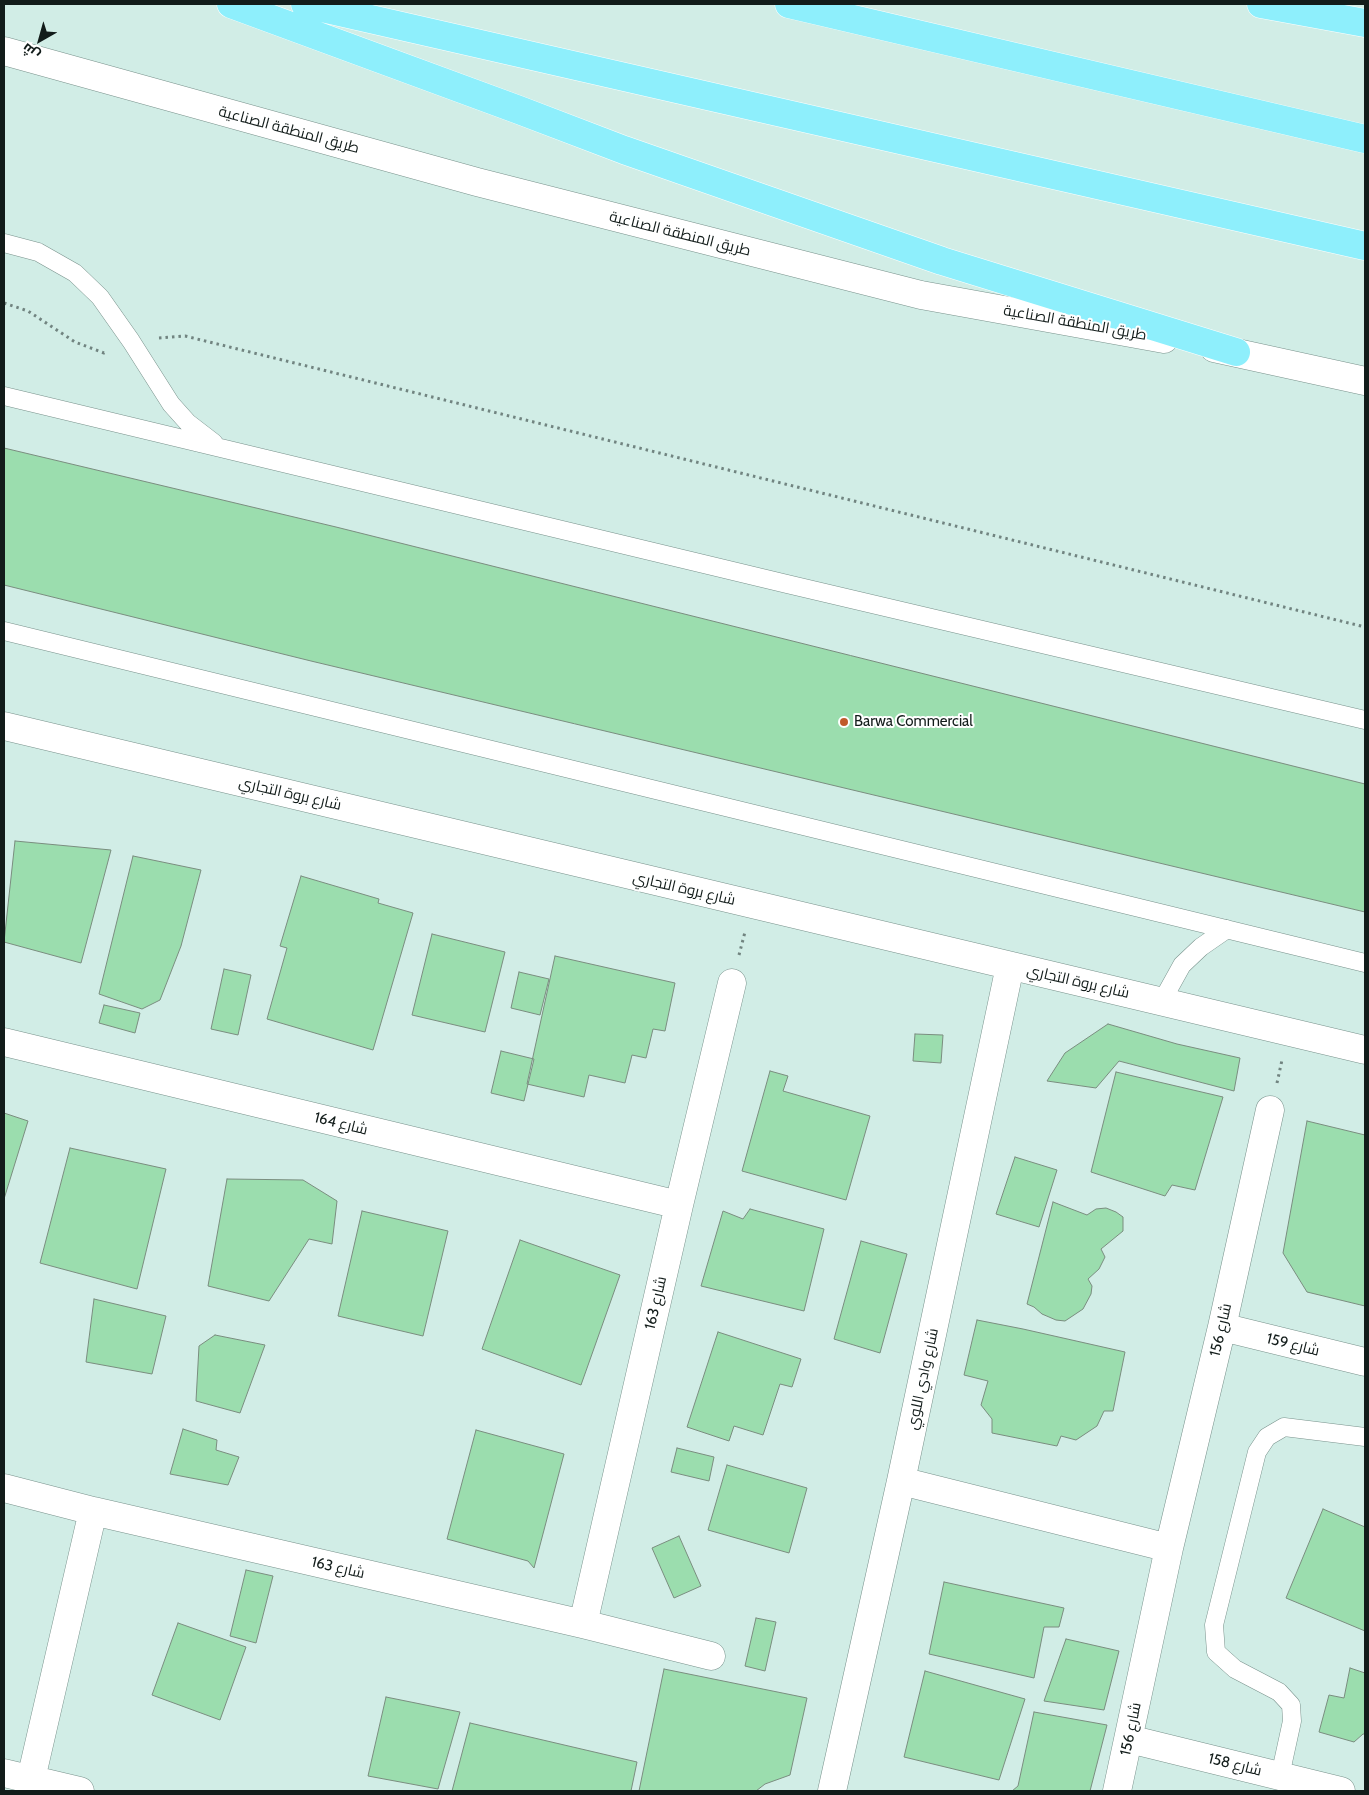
<!DOCTYPE html>
<meta charset="utf-8">
<style>
body{margin:0}
#map{position:relative;width:1369px;height:1795px;overflow:hidden;background:#d1ede6;font-family:Cabin,Cairo,sans-serif}
canvas{display:block}
.frame{position:absolute;inset:0;border:5px solid #121c1a;pointer-events:none}
.north{position:absolute;left:15px;top:15px;width:50px;height:50px;-webkit-text-stroke:4px #fff;paint-order:stroke;rotate:218deg;font-size:14px;font-weight:700;line-height:20px;text-align:center;color:#121c1a}
.north::after{content:'';display:block;margin:auto;width:18px;height:22px;background:#121c1a;clip-path:polygon(50% 0,100% 100%,50% 72%,0 100%)}
</style>
<div id="map">
<canvas width="1369" height="1795"></canvas>
<div class="frame"></div>
<div class="north">ش</div>
</div>
<script>
const g = document.querySelector('canvas').getContext('2d');
g.lineJoin = 'round';
function fillPath(path, color) {
  g.fillStyle = color;
  g.fill(path, 'evenodd');
}
function toPath(rows) {
  const path = new Path2D();
  for (const r of rows) {
    path.moveTo(r[0], r[1]);
    for (let i = 2; i < r.length; i += 2) path.lineTo(r[i], r[i + 1]);
  }
  return path;
}
function trace(path, color, width, dash) {
  g.strokeStyle = color;
  g.lineWidth = width;
  g.lineCap = dash ? 'butt' : 'round';
  g.setLineDash(dash || []);
  g.stroke(path);
}
function label(font, color, halo, rows, align = 'center') {
  g.font = font + ' Cabin,Cairo,sans-serif';
  g.lineWidth = 4;
  g.setLineDash([]);
  g.textBaseline = 'middle';
  g.strokeStyle = halo;
  g.fillStyle = color;
  for (const [text, x, y, turn = 0] of rows) {
    g.save();
    g.translate(x, y);
    g.rotate((+turn || 0) * Math.PI / 180);
    g.textAlign = isNaN(turn) ? turn : align;
    if (halo) g.strokeText(text, 0, 0);
    g.fillText(text, 0, 0);
    g.restore();
  }
}
const building = toPath([
 [4,448,336,527,1365,784,1365,912,311,661,4,585,4,448],
 [15,841,111,850,81,963,4,942,15,841],
 [133,856,201,870,181,946,160,1000,142,1009,99,994,133,856],
 [301,876,379,899,378,903,413,913,373,1050,267,1019,287,948,280,946,301,876],
 [432,934,505,952,485,1032,412,1015,432,934],
 [555,956,675,983,665,1031,653,1029,646,1058,632,1055,625,1083,589,1075,584,1097,527,1084,555,956],
 [224,969,251,975,238,1035,211,1029,224,969],
 [519,972,549,979,540,1015,511,1008,519,972],
 [104,1005,140,1013,135,1033,99,1023,104,1005],
 [1108,1024,1177,1044,1240,1058,1234,1091,1119,1061,1096,1088,1047,1081,1065,1053,1108,1024],
 [915,1034,943,1035,941,1063,913,1061,915,1034],
 [501,1051,534,1059,524,1101,491,1093,501,1051],
 [770,1071,788,1076,783,1091,870,1116,846,1200,742,1171,770,1071],
 [1116,1072,1223,1097,1195,1190,1172,1185,1165,1196,1091,1172,1116,1072],
 [4,1113,28,1121,4,1199,4,1113],
 [1307,1121,1365,1135,1365,1306,1307,1292,1283,1253,1307,1121],
 [70,1148,166,1169,137,1289,40,1263,70,1148],
 [1015,1157,1057,1170,1039,1227,996,1214,1015,1157],
 [227,1179,303,1180,337,1201,332,1244,309,1239,269,1301,208,1286,227,1179],
 [1053,1202,1087,1215,1096,1209,1106,1208,1116,1212,1123,1217,1123,1231,1101,1249,1105,1257,1099,1269,1088,1279,1092,1286,1091,1294,1083,1309,1065,1321,1056,1320,1042,1314,1034,1307,1027,1304,1053,1202],
 [750,1209,824,1229,804,1311,701,1286,723,1211,743,1219,750,1209],
 [362,1211,448,1231,423,1336,338,1316,362,1211],
 [520,1240,620,1275,581,1385,482,1349,520,1240],
 [861,1241,907,1254,880,1353,834,1339,861,1241],
 [94,1299,166,1316,152,1374,86,1362,94,1299],
 [977,1320,1023,1329,1125,1352,1113,1411,1104,1411,1097,1426,1076,1440,1061,1436,1057,1446,992,1433,992,1419,981,1405,988,1381,964,1375,977,1320],
 [718,1332,801,1359,792,1387,780,1384,763,1435,734,1426,729,1441,687,1427,718,1332],
 [215,1335,265,1345,240,1413,196,1401,199,1346,215,1335],
 [183,1429,217,1440,216,1450,239,1457,228,1485,170,1474,183,1429],
 [476,1430,564,1454,534,1568,528,1561,447,1539,476,1430],
 [677,1448,714,1457,709,1481,671,1472,677,1448],
 [727,1465,807,1488,789,1553,708,1530,727,1465],
 [1323,1509,1365,1527,1365,1631,1286,1598,1323,1509],
 [679,1536,701,1586,674,1598,652,1548,679,1536],
 [246,1570,273,1576,256,1643,230,1636,246,1570],
 [944,1582,1064,1608,1059,1627,1044,1627,1034,1678,929,1654,944,1582],
 [756,1618,776,1622,765,1671,745,1666,756,1618],
 [178,1623,246,1647,220,1720,152,1695,178,1623],
 [1066,1639,1119,1651,1104,1710,1044,1701,1066,1639],
 [1350,1668,1365,1673,1365,1734,1363,1734,1354,1742,1319,1732,1329,1695,1344,1698,1350,1668],
 [664,1669,807,1698,790,1775,765,1784,756,1791,639,1791,664,1669],
 [925,1671,1025,1699,999,1780,904,1757,925,1671],
 [386,1697,460,1712,438,1789,368,1776,386,1697],
 [1034,1712,1107,1725,1090,1791,1012,1791,1018,1786,1034,1712],
 [470,1723,637,1762,631,1791,452,1791,470,1723]
]);
fillPath(building, '#9bddae');
trace(building, '#7a8d7f', 1);
const service = toPath([
 [4,243,38,252,75,273,100,297,131,341,171,404,188,423,214,443],
 [4,396,787,584,1365,720],
 [4,631,1365,963],
 [1162,1001,1182,965,1201,947,1227,929],
 [1280,1776,1292,1721,1291,1705,1279,1692,1235,1669,1216,1652,1214,1625,1257,1452,1267,1437,1284,1427,1365,1437]
]);
const minor = toPath([
 [4,726,1365,1050],
 [4,1042,679,1205],
 [1222,1327,1365,1362],
 [901,1481,1169,1548],
 [4,1488,93,1511,583,1624,711,1656],
 [583,1624,679,1205,732,983],
 [1129,1739,1341,1791],
 [4,1773,80,1791],
 [31,1779,93,1511],
 [832,1791,901,1481,1010,966],
 [1117,1791,1169,1548,1222,1327,1270,1110]
]);
const tertiary = toPath([
 [4,51,477,182,921,295,1164,339],
 [1214,348,1365,381]
]);
const trunk = toPath([
 [231,4,519,110,624,150,942,261,1236,352],
 [305,4,1365,246],
 [789,4,1365,139],
 [1261,4,1365,23]
]);
trace(service, '#79928c', 19);
trace(minor, '#79928c', 29);
trace(tertiary, '#79928c', 29);
trace(trunk, '#fff', 29);
trace(toPath([
 [4,303,28,311,75,342,104,353,107,351],
 [159,338,185,336,1365,627],
 [739,955,745,932],
 [1277,1083,1282,1060]
]), '#718480', 3, [2.5, 4]);
trace(service, '#fff', 18);
trace(minor, '#fff', 28);
trace(tertiary, '#fff', 28);
trace(trunk, '#8eeffc', 28);
for (const [x, y, r, color] of [
 [844,722,5,"#c05a2a"]
]) {
  const dot = new Path2D();
  dot.arc(x, y, r, 0, 2 * Math.PI);
  g.fillStyle = color;
  g.fill(dot);
  trace(dot, '#fff', 2);
}
label('15px', '#121c1a', '#fff', [
 ["طريق المنطقة الصناعية",289,130,15],
 ["طريق المنطقة الصناعية",680,234,14],
 ["طريق المنطقة الصناعية",1075,323,10],
 ["شارع بروة التجاري",290,794,13],
 ["شارع بروة التجاري",684,889,13],
 ["شارع بروة التجاري",1078,982,13],
 ["شارع 164",341,1124,14],
 ["شارع 163",656,1303,-77],
 ["شارع 156",1221,1330,-77],
 ["شارع 159",1293,1345,14],
 ["شارع وادي اللوي",923,1379,-78],
 ["شارع 163",338,1568,13],
 ["شارع 156",1131,1729,-78],
 ["شارع 158",1235,1765,14]
]);
label('15px', '#121c1a', '#fff', [
 ["Barwa Commercial",854,722]
], 'left');
</script>
